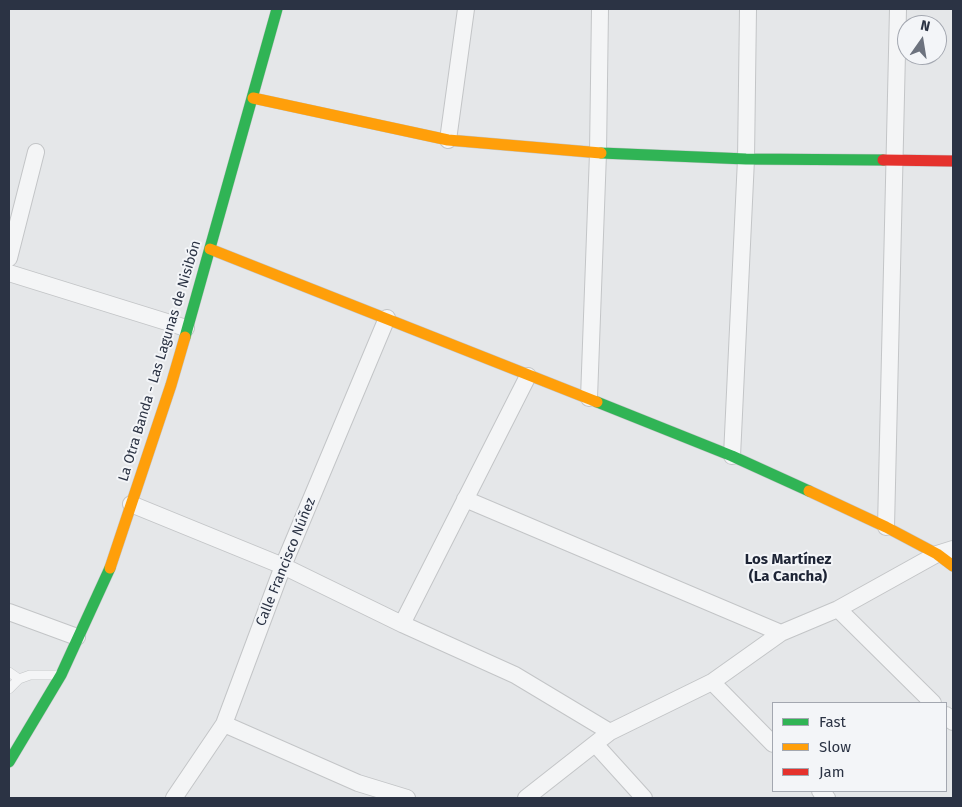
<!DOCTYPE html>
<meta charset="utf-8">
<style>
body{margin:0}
#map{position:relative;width:962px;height:807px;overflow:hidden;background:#e5e7e9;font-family:"Fira Sans",sans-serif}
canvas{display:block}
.frame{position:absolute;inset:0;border:10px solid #2b3344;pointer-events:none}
.legend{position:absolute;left:772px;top:702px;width:175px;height:90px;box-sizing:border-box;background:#f3f5f8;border:1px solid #a3a7b0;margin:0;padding:6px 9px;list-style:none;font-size:15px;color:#2b3344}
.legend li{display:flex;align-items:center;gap:10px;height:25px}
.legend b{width:25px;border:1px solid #a3a7b0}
.north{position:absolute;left:897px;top:15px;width:50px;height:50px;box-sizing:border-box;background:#f3f5f8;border:1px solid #a3a7b0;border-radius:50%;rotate:13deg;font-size:14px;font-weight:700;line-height:20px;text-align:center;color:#2b3344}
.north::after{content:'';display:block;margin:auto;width:18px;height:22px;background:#6c727e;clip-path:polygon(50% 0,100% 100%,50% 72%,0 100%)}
</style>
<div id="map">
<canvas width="962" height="807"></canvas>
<div class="frame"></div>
<ul class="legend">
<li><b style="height:6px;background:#30b455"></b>Fast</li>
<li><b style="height:6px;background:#ff9f0a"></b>Slow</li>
<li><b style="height:6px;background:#e5322d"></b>Jam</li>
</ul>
<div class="north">N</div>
</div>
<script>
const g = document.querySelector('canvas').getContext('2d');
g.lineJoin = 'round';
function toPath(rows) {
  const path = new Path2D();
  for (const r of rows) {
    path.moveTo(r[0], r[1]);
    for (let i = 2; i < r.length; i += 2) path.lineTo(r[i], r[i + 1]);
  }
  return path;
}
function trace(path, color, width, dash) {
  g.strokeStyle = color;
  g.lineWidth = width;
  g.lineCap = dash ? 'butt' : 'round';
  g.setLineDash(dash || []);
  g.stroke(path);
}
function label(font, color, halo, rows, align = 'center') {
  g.font = font + ' "Fira Sans",sans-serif';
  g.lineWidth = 4;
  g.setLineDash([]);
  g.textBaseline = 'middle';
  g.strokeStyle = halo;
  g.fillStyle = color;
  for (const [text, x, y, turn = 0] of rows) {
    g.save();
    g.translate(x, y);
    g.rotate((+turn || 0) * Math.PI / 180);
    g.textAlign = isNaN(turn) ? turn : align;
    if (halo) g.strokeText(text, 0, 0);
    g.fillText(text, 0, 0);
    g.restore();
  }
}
const lane = toPath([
 [9,672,19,679],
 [9,689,19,679,30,675,59,675]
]);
const street = toPath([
 [448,140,466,9],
 [9,258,36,152],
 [9,273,186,328],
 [589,398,598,153,600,9],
 [732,456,746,159,748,9],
 [465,499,781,633],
 [131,504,283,566,402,624,515,675,610,732],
 [886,527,898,9],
 [838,609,933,703],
 [9,612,77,637],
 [402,624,528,376],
 [712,682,773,744],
 [946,715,953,722],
 [224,724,358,783,407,798],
 [596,745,644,798],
 [820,791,827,798],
 [174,798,224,724,283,566,387,318],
 [526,798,610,732,712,682,781,633,838,609,937,554,953,549]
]);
const fast = toPath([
 [601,153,746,159,883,160],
 [185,337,277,9],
 [597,402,732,456,809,491],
 [9,762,61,675,110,568]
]);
const slow = toPath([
 [253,98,448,140,601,153],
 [210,249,597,402],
 [809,491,886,527,937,554,953,566],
 [110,568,171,385,185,337]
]);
const jam = toPath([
 [883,160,953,161]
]);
trace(lane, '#c3c5c7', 10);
trace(street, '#c3c5c7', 18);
trace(fast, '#c3c5c7', 12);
trace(slow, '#c3c5c7', 12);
trace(jam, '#c3c5c7', 12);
trace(lane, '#f4f5f6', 9);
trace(street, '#f4f5f6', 16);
trace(fast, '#30b455', 11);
trace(slow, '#ff9f0a', 11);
trace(jam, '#e5322d', 11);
label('14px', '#2b3344', '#f3f5f8', [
 ["La Otra Banda - Las Lagunas de Nisibón",160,361,-73],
 ["Calle Francisco Núñez",286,562,-68]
]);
label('bold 15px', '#1d2435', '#f3f5f8', [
 ["Los Martínez",788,560],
 ["(La Cancha)",788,577]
]);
</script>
